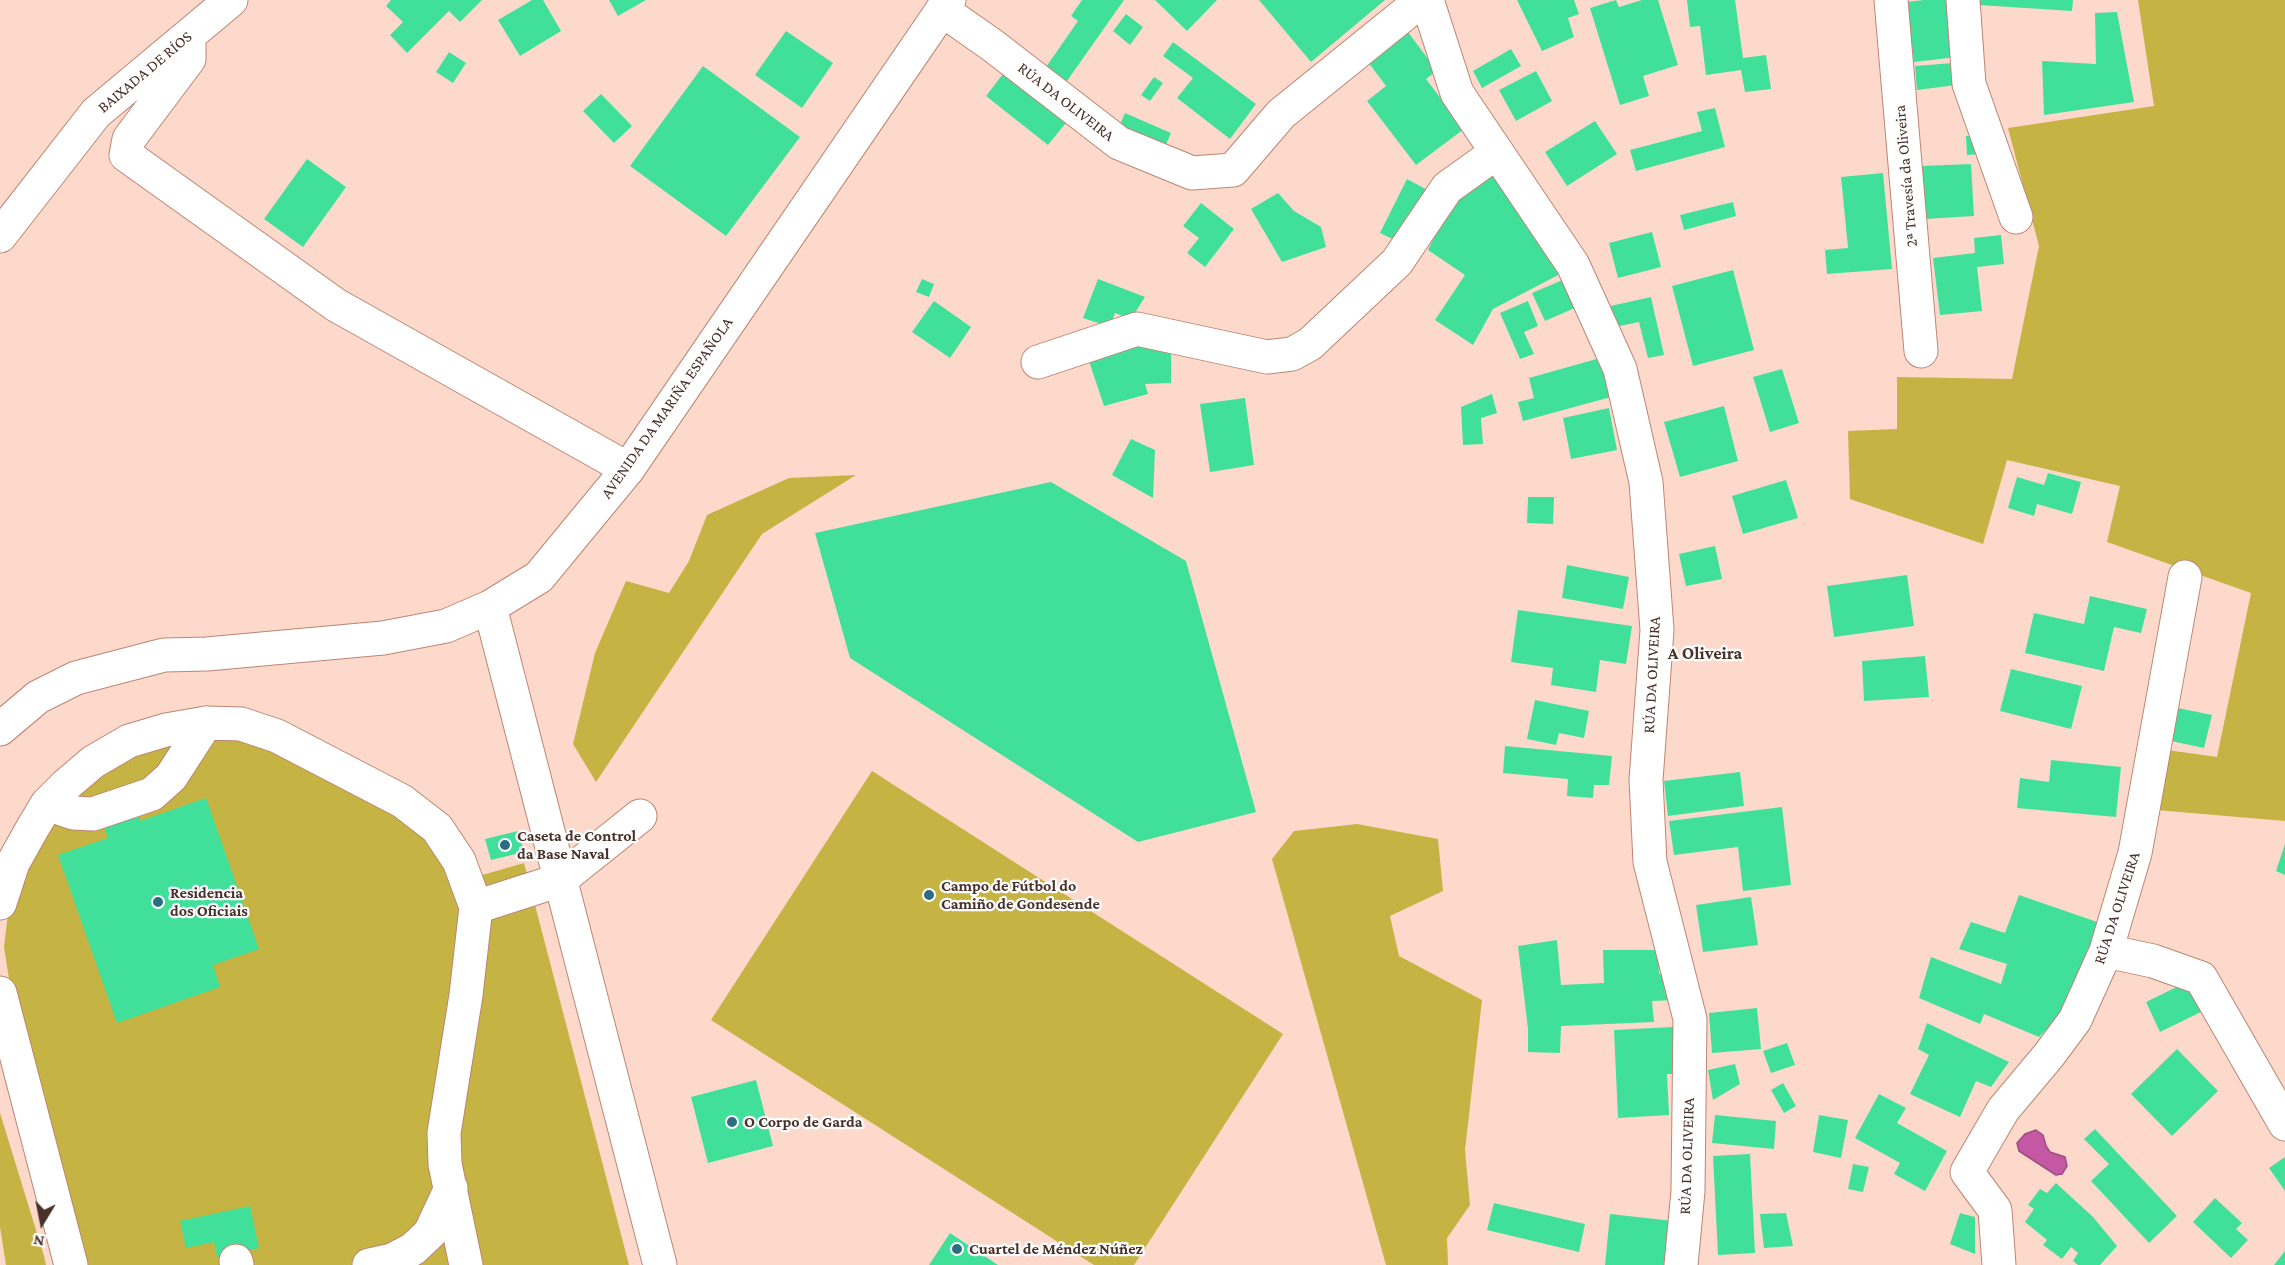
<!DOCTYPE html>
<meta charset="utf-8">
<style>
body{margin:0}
#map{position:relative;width:2285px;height:1265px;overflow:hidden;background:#fdd9cc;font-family:"Crimson Pro",serif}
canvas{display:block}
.north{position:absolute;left:12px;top:1193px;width:60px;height:60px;-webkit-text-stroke:4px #fff;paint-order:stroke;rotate:190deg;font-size:16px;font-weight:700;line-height:24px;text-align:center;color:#493129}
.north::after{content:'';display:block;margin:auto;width:21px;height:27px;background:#493129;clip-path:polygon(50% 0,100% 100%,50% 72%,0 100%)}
</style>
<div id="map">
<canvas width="2285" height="1265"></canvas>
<div class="north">N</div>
</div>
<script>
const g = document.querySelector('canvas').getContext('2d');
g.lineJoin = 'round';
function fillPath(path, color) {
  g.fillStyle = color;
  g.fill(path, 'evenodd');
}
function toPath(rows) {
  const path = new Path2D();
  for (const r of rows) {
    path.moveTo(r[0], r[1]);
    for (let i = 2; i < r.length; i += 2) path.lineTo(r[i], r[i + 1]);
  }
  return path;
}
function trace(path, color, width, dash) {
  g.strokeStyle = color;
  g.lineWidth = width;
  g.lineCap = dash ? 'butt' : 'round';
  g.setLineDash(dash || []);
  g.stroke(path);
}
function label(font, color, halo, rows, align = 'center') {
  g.font = font + ' "Crimson Pro",serif';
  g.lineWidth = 4.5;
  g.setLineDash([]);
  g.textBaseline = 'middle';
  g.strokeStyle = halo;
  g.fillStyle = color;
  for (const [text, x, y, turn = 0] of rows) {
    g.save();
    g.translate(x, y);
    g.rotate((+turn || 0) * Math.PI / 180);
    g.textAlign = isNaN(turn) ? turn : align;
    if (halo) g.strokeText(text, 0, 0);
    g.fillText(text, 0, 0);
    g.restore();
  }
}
fillPath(toPath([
 [2138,0,2285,0,2285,821,2156,810,2167,750,2217,757,2251,593,2107,542,2120,486,2007,460,1983,544,1850,499,1848,431,1897,429,1897,377,2012,379,2039,246,2008,128,2154,106],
 [856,475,762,534,596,782,573,744,595,653,626,581,669,593,689,561,707,515,789,478],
 [219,735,256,738,431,836,458,882,524,863,629,1265,82,1265,16,1024,4,947,9,905,70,790,142,747],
 [872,771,1283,1034,1134,1265,1094,1265,711,1020],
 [1357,824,1438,839,1443,891,1390,916,1399,956,1482,1000,1465,1150,1470,1205,1447,1238,1448,1265,1386,1265,1272,859,1294,831],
 [0,1113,44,1256,46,1265,6,1265,0,1227]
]), '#c5b343');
const water = toPath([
 [2036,1130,2043,1135,2046,1146,2050,1152,2065,1157,2067,1166,2062,1174,2056,1175,2019,1151,2017,1143,2025,1134,2036,1130]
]);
fillPath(water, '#c458a4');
trace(water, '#9f4c7f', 1.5);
fillPath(toPath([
 [391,0,482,0,460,22,449,11,407,53,390,35,403,22,386,6],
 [532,0,543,0,561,31,520,56,498,20],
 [609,0,646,0,618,16],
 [1082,0,1124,0,1067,81,1046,67,1078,21,1071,16],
 [1155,0,1217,0,1187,31],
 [1259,0,1385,0,1311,62],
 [1517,0,1574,0,1579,14,1568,18,1574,37,1542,51],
 [1616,0,1619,7,1642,0,1658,0,1678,65,1643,76,1649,96,1620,105,1590,8],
 [1687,0,1735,0,1743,58,1766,55,1771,89,1745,92,1741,70,1706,75,1700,26,1690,27],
 [1924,0,1951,0,1957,57,1914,62,1907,2],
 [1980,0,2073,0,2072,11,1979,5],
 [2117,12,2134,102,2044,115,2042,61,2096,64,2095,13],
 [1126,14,1143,27,1130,45,1113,31],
 [786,31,833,63,802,108,755,75],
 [1408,32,1437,71,1426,79,1464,129,1416,165,1367,101,1386,86,1368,62],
 [1173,42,1256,104,1230,139,1177,98,1193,78,1163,56],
 [1511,49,1521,66,1482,88,1473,71],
 [449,52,466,63,453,83,436,72],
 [1953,63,1956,85,1917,90,1915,66],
 [703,66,800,137,726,236,630,166],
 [1006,70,1069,119,1048,145,986,96],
 [1536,71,1552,101,1516,121,1499,90],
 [1154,77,1163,83,1150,101,1141,95],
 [601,94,632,126,614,143,583,111],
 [1715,108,1725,147,1636,171,1630,150,1702,131,1697,112],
 [1125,113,1171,133,1164,149,1118,129],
 [1595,121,1617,154,1567,186,1545,152],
 [1982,135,1982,154,1967,155,1966,136],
 [307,159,346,187,303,247,264,219],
 [1971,164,1974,216,1925,219,1922,166],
 [1497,168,1564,272,1493,309,1473,345,1435,320,1465,275,1428,250,1455,196],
 [1883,173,1892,269,1827,274,1825,250,1848,248,1841,177],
 [1407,179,1433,193,1407,246,1380,233],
 [1278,193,1294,211,1321,227,1326,247,1282,262,1251,209],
 [1733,202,1736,216,1684,230,1680,215],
 [1201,203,1234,229,1205,267,1187,253,1199,238,1183,226],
 [1652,232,1661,267,1618,278,1609,243],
 [2001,235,2004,264,1977,267,1982,311,1940,315,1933,258,1975,253,1974,238],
 [1733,270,1754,350,1693,366,1672,286],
 [922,279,934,284,929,297,916,292],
 [1098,279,1145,297,1131,319,1115,313,1110,327,1083,318],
 [1565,279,1577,307,1545,321,1532,293],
 [1651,297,1664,355,1648,358,1639,322,1610,328,1606,307],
 [934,301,971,327,950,358,912,332],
 [1528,301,1538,326,1524,332,1534,354,1520,359,1500,313],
 [1132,346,1171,346,1171,383,1145,384,1148,394,1104,406,1089,361],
 [1600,358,1611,397,1523,421,1518,402,1534,398,1529,378],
 [1782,369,1799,423,1770,432,1753,377],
 [1492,394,1497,413,1481,418,1483,444,1463,445,1461,407],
 [1245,398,1254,465,1210,472,1200,404],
 [1724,406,1738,461,1680,477,1664,422],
 [1609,408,1617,450,1571,459,1563,418],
 [1131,439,1155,450,1153,498,1112,475],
 [2048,473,2081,482,2072,514,2037,504,2034,516,2008,508,2017,477,2044,485],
 [1786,480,1798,518,1743,534,1732,496],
 [1051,482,1186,561,1256,812,1138,842,850,658,815,533],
 [1528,497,1554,497,1553,524,1527,523],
 [1715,546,1722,579,1686,586,1679,554],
 [1567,565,1629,577,1623,609,1562,598],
 [1907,575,1914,626,1834,637,1827,586],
 [2090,596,2147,609,2141,633,2114,627,2104,671,2025,653,2034,613,2084,624],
 [1518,610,1632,626,1626,664,1600,660,1596,692,1551,685,1553,668,1511,662],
 [1925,656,1929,697,1864,701,1862,661],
 [2011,669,2082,686,2071,729,2000,711],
 [1535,700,1589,711,1584,738,1559,733,1556,745,1527,739],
 [2178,708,2212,715,2204,748,2171,741],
 [1505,746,1612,756,1609,785,1594,785,1593,798,1567,796,1568,779,1503,773],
 [2051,760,2121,767,2116,817,2017,808,2020,778,2049,782],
 [1740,772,1744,806,1668,816,1664,781],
 [129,789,140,821,206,798,259,949,213,965,220,987,117,1023,58,855,108,838,95,801],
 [1782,807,1791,885,1743,891,1738,847,1674,855,1669,821],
 [518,831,524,852,491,860,485,839],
 [2285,844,2285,875,2276,871],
 [2019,895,2100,923,2062,1013,2039,1037,1984,1014,1980,1024,1919,998,1931,957,2001,984,2007,964,1959,949,1971,922,2005,933],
 [1751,897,1758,945,1703,952,1696,905],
 [1557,940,1561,985,1604,983,1603,950,1658,950,1659,974,1672,973,1674,1000,1652,1001,1654,1022,1561,1026,1560,1053,1528,1052,1528,1029,1518,946],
 [2187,982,2201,1012,2160,1032,2146,1002],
 [1757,1008,1761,1049,1712,1053,1709,1013],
 [1927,1023,2009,1062,1991,1087,1976,1081,1960,1117,1910,1094,1929,1055,1918,1049],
 [1673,1027,1676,1074,1667,1074,1669,1115,1618,1118,1614,1030],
 [1787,1043,1795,1065,1771,1073,1763,1051],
 [2177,1049,2218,1091,2172,1136,2131,1094],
 [1735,1064,1740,1084,1713,1100,1708,1070],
 [756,1080,773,1146,708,1163,691,1097],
 [1783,1083,1796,1106,1784,1113,1771,1090],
 [1879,1094,1906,1108,1897,1123,1947,1151,1925,1191,1894,1174,1900,1163,1855,1138],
 [1715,1115,1776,1121,1774,1149,1712,1143],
 [1819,1115,1848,1120,1841,1158,1813,1152],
 [2095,1129,2177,1216,2149,1243,2091,1181,2109,1164,2084,1139],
 [1750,1154,1755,1253,1718,1255,1713,1156],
 [2285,1157,2285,1191,2269,1168],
 [1853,1164,1869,1167,1863,1192,1848,1189],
 [2056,1183,2093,1217,2117,1246,2100,1265,2078,1265,2073,1261,2078,1253,2071,1247,2062,1259,2043,1245,2047,1240,2025,1222,2034,1209,2028,1205,2040,1189,2047,1193],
 [2215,1198,2242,1223,2236,1229,2248,1240,2231,1258,2193,1222],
 [1494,1203,1585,1224,1579,1252,1487,1230],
 [250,1206,259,1248,217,1257,214,1242,186,1248,180,1221],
 [1786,1213,1793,1246,1764,1248,1760,1214],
 [1960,1213,1975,1217,1975,1254,1950,1244],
 [1610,1214,1673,1221,1668,1265,1605,1265],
 [950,1233,998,1265,929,1265],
 [2285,1251,2285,1265,2274,1265]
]), '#40e09b');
const minor = toPath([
 [1427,0,1457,93,1573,265,1620,369,1646,482,1657,630,1646,780,1650,862,1690,1019,1688,1191,1681,1265],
 [1891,0,1921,351],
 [1963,0,1969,84,2016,217],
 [942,10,992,45,1119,143,1192,173,1233,170,1281,114,1422,0],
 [189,36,189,59,129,139,126,155,336,305,628,469],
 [0,236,96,113,231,0],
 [1038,362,1137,329,1267,357,1292,354,1310,344,1397,262,1447,188,1497,152],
 [490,607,660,1265],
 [0,729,38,697,76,678,164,655,207,654,383,638,446,626,490,607,539,577,628,469,949,0],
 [47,804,73,813,93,814,152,794,171,777,206,723],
 [0,903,13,863,32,829,47,804,66,785,93,762,129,741,166,730,206,723,241,724,277,736,402,801,437,828,459,861,476,907],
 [2106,951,2153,961,2201,978,2285,1124],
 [0,993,71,1265],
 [236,1261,237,1265],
 [369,1265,392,1260,413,1249,430,1233,451,1188],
 [466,1265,445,1164,444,1133,466,995,476,907,560,880,640,816],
 [1999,1265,1995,1210,1967,1172,2003,1110,2049,1055,2075,1020,2106,951,2135,853,2185,577]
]);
trace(minor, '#bd8572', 35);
trace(minor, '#fff', 33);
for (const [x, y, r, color] of [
 [505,845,6,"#2c6e81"],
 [929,895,6,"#2c6e81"],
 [158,902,6,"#2c6e81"],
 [732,1122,6,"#2c6e81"],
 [957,1249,6,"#2c6e81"]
]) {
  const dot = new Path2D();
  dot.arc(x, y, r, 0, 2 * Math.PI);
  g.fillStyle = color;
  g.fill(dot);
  trace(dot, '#fff', 2);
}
label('16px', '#493129', '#fff', [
 ["BAIXADA DE RÍOS",145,72,-40],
 ["RÚA DA OLIVEIRA",1066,102,38],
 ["2ª Travesía da Oliveira",1906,176,-95],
 ["AVENIDA DA MARIÑA ESPAÑOLA",667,408,-55],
 ["RÚA DA OLIVEIRA",1652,675,-87],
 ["RÚA DA OLIVEIRA",2117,908,-72],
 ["RÚA DA OLIVEIRA",1687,1156,-88]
]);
label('bold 16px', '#493129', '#fff', [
 ["Caseta de Control",517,836],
 ["da Base Naval",517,854],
 ["Campo de Fútbol do",941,886],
 ["Camiño de Gondesende",941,904],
 ["Residencia",170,893],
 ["dos Oficiais",170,911],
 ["O Corpo de Garda",744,1122],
 ["Cuartel de Méndez Núñez",969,1249]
], 'left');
label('bold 18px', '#493129', '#fff', [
 ["A Oliveira",1705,653]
]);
</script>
